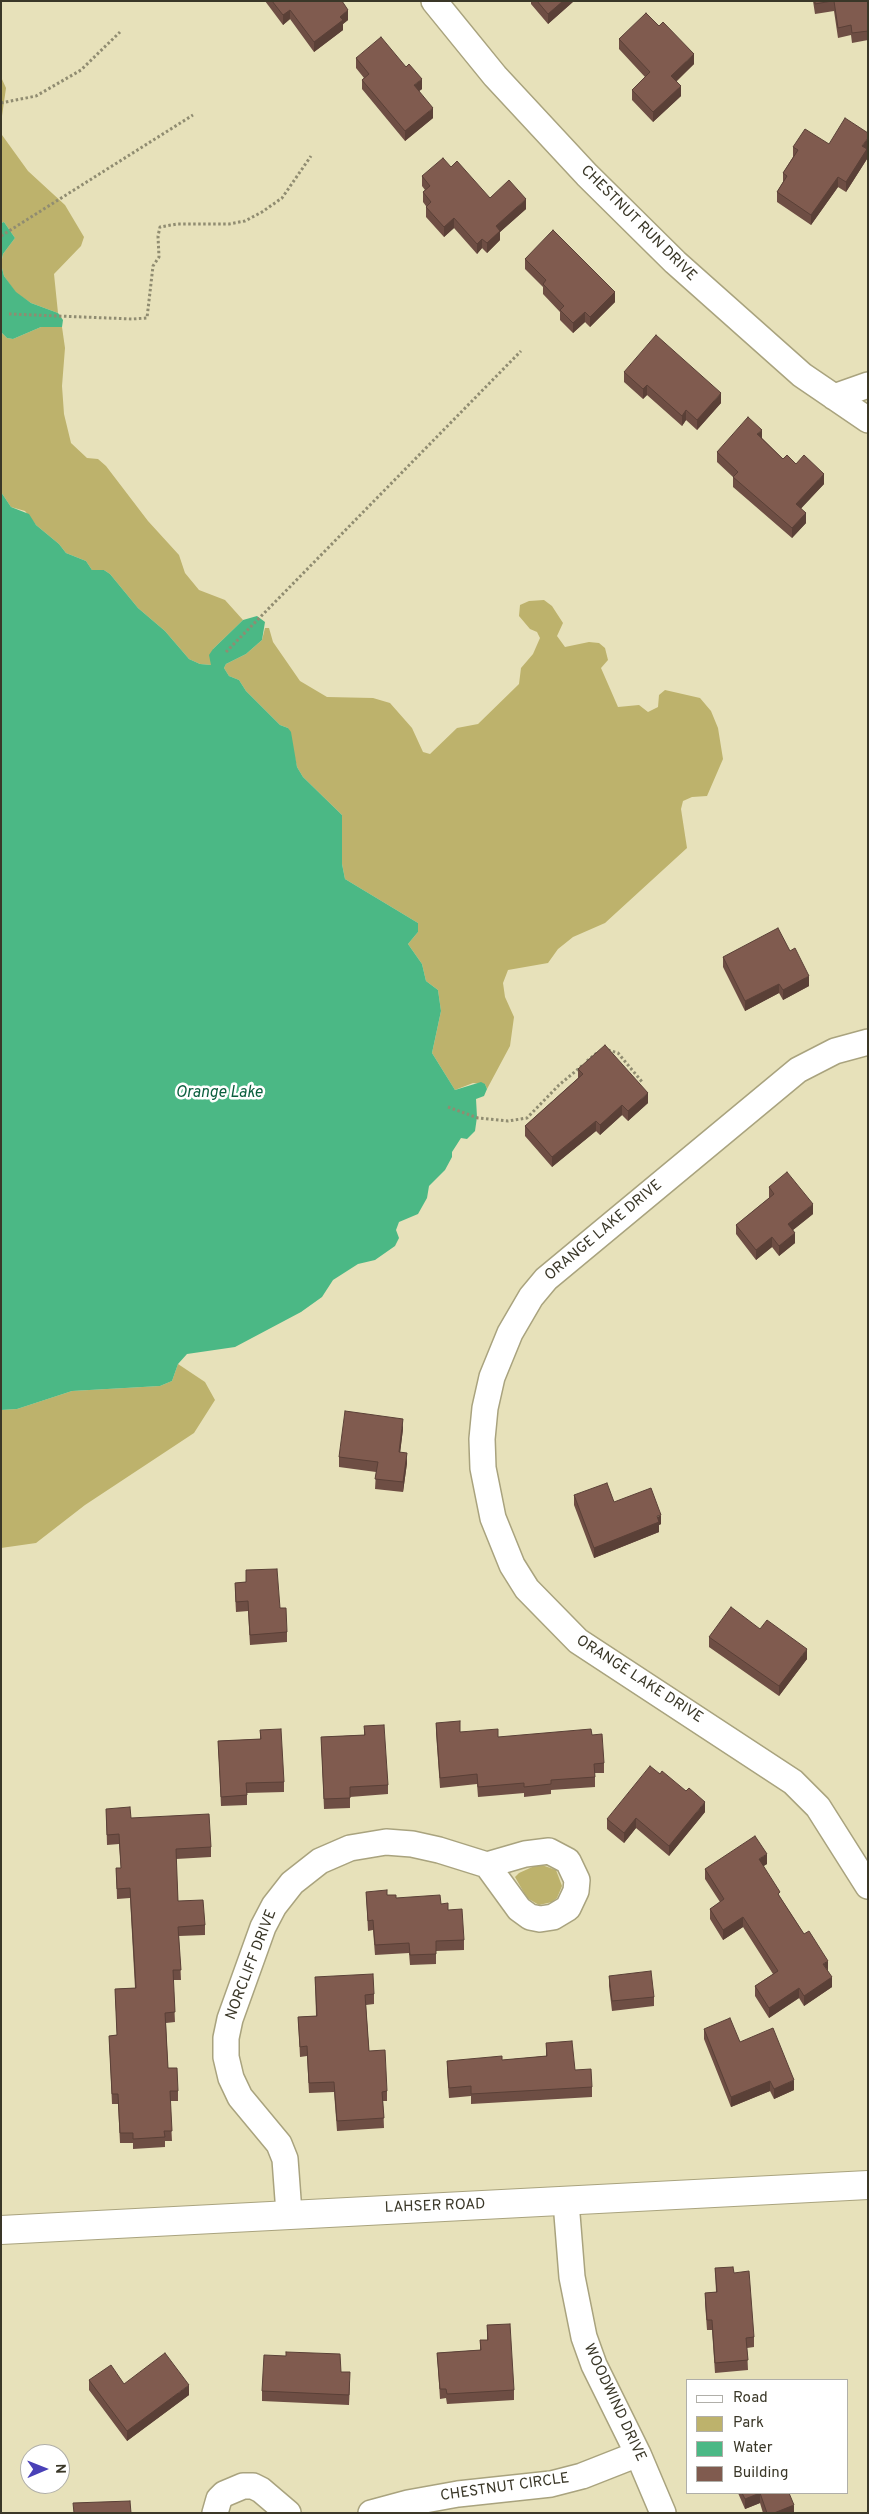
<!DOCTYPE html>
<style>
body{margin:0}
#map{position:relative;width:869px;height:2514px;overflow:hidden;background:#e7e1ba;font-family:Overpass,sans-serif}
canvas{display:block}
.frame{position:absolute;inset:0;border:2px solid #3a3728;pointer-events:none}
.legend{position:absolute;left:686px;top:2379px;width:162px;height:115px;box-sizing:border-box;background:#fff;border:1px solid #b0afa9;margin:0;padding:6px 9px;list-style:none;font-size:15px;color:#3a3728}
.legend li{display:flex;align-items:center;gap:10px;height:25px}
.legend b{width:25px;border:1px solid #b0afa9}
.north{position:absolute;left:20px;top:2444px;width:50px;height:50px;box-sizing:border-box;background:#fff;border:1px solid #b0afa9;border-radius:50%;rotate:89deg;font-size:14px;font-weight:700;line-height:20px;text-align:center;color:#3a3728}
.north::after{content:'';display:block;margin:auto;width:18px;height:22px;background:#4a41b7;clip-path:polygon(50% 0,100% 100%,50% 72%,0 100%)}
</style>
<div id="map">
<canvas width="869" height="2514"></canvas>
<div class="frame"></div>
<ul class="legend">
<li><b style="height:6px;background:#fff"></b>Road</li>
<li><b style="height:14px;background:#bdb26c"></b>Park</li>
<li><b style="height:14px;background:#4bb885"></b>Water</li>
<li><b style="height:14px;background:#805b4f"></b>Building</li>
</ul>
<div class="north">N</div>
</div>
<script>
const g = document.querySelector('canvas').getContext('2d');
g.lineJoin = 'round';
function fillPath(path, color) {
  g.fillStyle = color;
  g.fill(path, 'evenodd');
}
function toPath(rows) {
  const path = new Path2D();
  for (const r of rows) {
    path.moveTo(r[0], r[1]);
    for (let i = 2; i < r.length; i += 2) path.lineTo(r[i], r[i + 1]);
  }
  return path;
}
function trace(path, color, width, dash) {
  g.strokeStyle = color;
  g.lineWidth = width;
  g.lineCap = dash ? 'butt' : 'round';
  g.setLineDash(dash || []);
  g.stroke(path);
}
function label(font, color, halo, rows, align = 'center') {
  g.font = font + ' Overpass,sans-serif';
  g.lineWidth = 5;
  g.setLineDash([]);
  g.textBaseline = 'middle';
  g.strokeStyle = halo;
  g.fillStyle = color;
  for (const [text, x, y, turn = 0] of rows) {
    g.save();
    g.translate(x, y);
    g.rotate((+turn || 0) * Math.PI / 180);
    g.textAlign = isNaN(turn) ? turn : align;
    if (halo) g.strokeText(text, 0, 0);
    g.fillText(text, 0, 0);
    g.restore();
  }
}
fillPath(toPath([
 [1,77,6,88,1,123,2,135,28,171,65,205,84,237,81,246,54,274,58,313,31,303,16,293,4,276,1,264,3,254,15,238,4,222,1,223],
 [41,327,62,327,65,348,62,386,64,414,71,443,87,458,98,459,106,466,148,521,179,555,185,573,199,590,225,600,243,620,213,649,211,665,200,664,189,659,165,631,138,608,110,574,104,570,92,570,86,561,66,553,59,544,36,525,25,511,11,507,1,492,1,332,7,338,13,339],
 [544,600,552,606,563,623,557,636,565,647,589,642,599,643,605,648,608,660,601,668,618,707,639,705,648,712,658,707,659,695,665,690,700,698,711,711,718,728,723,759,707,796,692,797,683,801,681,809,687,848,605,923,573,937,558,949,548,963,508,970,503,983,505,997,514,1017,510,1046,487,1089,485,1084,473,1083,455,1090,432,1053,441,1011,438,990,426,981,422,964,408,944,418,932,418,923,345,879,342,864,342,815,303,777,297,767,288,728,280,725,246,691,239,680,229,676,224,668,226,664,246,654,262,640,265,628,269,628,273,642,300,681,327,697,373,698,390,703,412,728,423,752,430,754,457,728,478,724,519,684,521,668,533,654,540,638,537,632,530,629,519,616,520,605,529,601],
 [178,1364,205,1382,215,1400,194,1433,85,1505,36,1543,1,1548,1,1410,17,1409,72,1391,160,1386,172,1381],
 [539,1864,556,1870,562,1886,557,1898,552,1902,539,1905,527,1898,515,1877,519,1873]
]), '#bdb26c');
fillPath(toPath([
 [4,222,15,238,3,254,1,263,1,223],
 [1,264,4,276,16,292,31,303,58,313,63,320,62,327,41,327,13,339,7,338,1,332],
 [1,492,11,507,29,514,36,525,59,544,66,553,86,561,92,570,104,570,110,574,138,608,165,631,189,659,200,664,211,665,209,655,213,649,243,620,257,616,265,622,262,640,246,654,226,664,224,668,229,676,239,680,246,691,280,725,288,728,291,732,297,767,303,777,342,815,342,864,345,879,418,923,418,932,408,944,422,964,426,981,438,990,441,1011,432,1053,455,1090,481,1082,485,1084,487,1089,484,1096,476,1099,477,1117,475,1131,467,1139,461,1138,452,1152,452,1157,445,1170,429,1186,427,1198,418,1214,399,1222,396,1230,399,1238,395,1246,375,1260,358,1264,333,1280,322,1297,301,1312,235,1347,187,1354,178,1364,172,1381,160,1386,72,1391,17,1409,1,1410]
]), '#4bb885');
const minor = toPath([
 [434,1,495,76,587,175,675,262,802,375,868,420],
 [834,397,868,385],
 [868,1042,835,1051,798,1070,546,1279,531,1297,510,1333,492,1377,485,1408,482,1439,483,1468,493,1518,512,1565,527,1589,578,1641,793,1782,818,1807,868,1886],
 [566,2202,572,2277,584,2337,594,2365,638,2454,663,2513],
 [289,2213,285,2159,279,2144,240,2097,231,2078,226,2057,226,2038,230,2019,263,1927,274,1906,292,1883,320,1861,350,1848,386,1842,412,1844,439,1850,487,1865,519,1909,530,1917,540,1919,553,1917,568,1908,576,1891,577,1880,568,1861,549,1851,525,1854,487,1865],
 [215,2513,219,2499,224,2494,243,2486,253,2486,261,2490,288,2513],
 [371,2513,408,2503,458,2494,551,2484,582,2476,638,2454]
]);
const tertiary = toPath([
 [1,2230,868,2185]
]);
trace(minor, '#a9a37e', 28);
trace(tertiary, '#a9a37e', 30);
trace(toPath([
 [1,103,36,96,81,70,120,32],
 [1,236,193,115],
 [9,314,132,319,147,318,153,266,159,257,158,236,160,227,177,224,229,224,245,221,262,212,282,198,311,156],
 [226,652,521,351],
 [608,1050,618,1053,643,1083],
 [587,1061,598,1052],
 [448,1107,478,1118,508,1121,527,1118,559,1085,583,1065]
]), '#908c71', 3, [2.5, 2.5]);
trace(minor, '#fff', 25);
trace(tertiary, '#fff', 28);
fillPath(toPath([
 [265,1,342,1,348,20,343,24,343,30,314,52,290,19,283,25],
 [531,1,574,1,548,24,531,4],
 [813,1,868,1,868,40,852,43,851,35,838,38,834,11,815,14],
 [619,39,694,64,676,82,681,96,653,122,632,100,632,90,645,77,619,49],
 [356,58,422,89,419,91,433,118,405,141,362,89,362,80,364,78,356,68],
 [829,144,867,149,867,159,846,192,838,187,811,225,777,202,777,192,783,182,783,173,793,157,793,147],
 [451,167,490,198,526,209,500,232,500,240,487,253,482,248,477,254,454,228,444,237,426,217,426,206,423,202,423,192,425,190,422,186,422,176],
 [525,259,615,302,590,327,585,322,573,333,560,320,560,312,543,294,543,287,525,269],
 [624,372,721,403,697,430,686,420,682,426,647,395,643,399,624,382],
 [762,438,783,459,796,464,824,484,801,508,806,523,792,538,733,487,733,477,717,462,717,452],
 [790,951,809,986,783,1000,779,993,745,1011,723,967,723,957],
 [578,1069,648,1103,628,1121,622,1115,600,1135,596,1131,552,1167,525,1136,525,1126,578,1078],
 [769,1187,813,1214,793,1230,795,1243,779,1256,772,1247,756,1260,736,1234,736,1225,769,1198],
 [403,1429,400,1452,407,1463,403,1492,375,1489,376,1472,339,1467,339,1457],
 [574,1495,614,1502,661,1524,659,1525,659,1532,594,1558,574,1505],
 [246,1570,280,1608,287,1632,287,1642,250,1645,248,1611,236,1612,235,1593,235,1583,246,1582],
 [760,1629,807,1659,779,1696,709,1647,709,1637],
 [436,1723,460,1732,498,1737,592,1735,604,1763,604,1773,595,1773,595,1787,551,1790,551,1794,524,1797,524,1793,478,1797,477,1784,440,1788,436,1733],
 [364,1726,388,1785,388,1794,350,1797,350,1808,324,1809,321,1737,364,1735],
 [260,1730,284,1782,284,1792,247,1793,247,1805,221,1806,218,1741,260,1739],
 [106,1809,211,1847,211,1857,176,1859,178,1901,205,1925,205,1935,179,1936,181,1980,173,1980,175,2022,166,2023,168,2068,178,2091,178,2101,170,2101,172,2141,165,2141,165,2147,133,2149,133,2143,120,2143,118,2104,112,2104,109,2036,117,2035,115,1989,135,1988,130,1898,117,1899,116,1868,121,1868,119,1844,107,1845],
 [705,1812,669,1856,636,1828,624,1843,607,1829,607,1819],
 [767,1864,763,1866,780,1897,828,1971,832,1987,804,2006,799,1998,769,2018,755,1996,755,1986,773,1974,743,1927,723,1940,710,1919,710,1909,720,1902,705,1879,705,1869],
 [366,1892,396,1898,441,1904,448,1910,464,1940,464,1950,436,1951,436,1964,410,1965,409,1953,375,1955,373,1930,368,1931],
 [609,1976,654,1997,654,2006,612,2011,609,1986],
 [315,1977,374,1994,374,2004,366,2005,369,2051,387,2091,387,2101,383,2101,384,2128,337,2131,334,2092,309,2093,307,2056,300,2057,298,2017,316,2016],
 [704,2029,740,2042,794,2090,774,2099,770,2091,731,2107,704,2039],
 [546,2043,592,2087,592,2097,471,2104,471,2096,449,2098,447,2071,447,2061,502,2060,546,2056],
 [715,2268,734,2273,754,2337,754,2347,747,2348,748,2370,715,2373,712,2330,707,2330,705,2303,705,2293,716,2292],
 [487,2325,514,2390,514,2400,447,2404,446,2398,440,2399,437,2353,480,2350,480,2340,487,2340],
 [341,2372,350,2382,349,2405,262,2401,262,2391],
 [89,2380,124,2384,189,2395,127,2441,89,2390],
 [738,2493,789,2493,794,2513,763,2513,760,2503,745,2509]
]), '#6e4e44');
fillPath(toPath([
 [563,1,574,1,548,24,548,14],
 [290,10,290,19,283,25,283,15],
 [348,10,348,20,343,24,343,30,314,52,314,42,340,17],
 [694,54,694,64,671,86,671,76],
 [422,79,422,89,414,95,414,85],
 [681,86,681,96,653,122,653,112],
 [433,108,433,118,405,141,405,131],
 [868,138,867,159,846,192,846,182,862,146],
 [838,177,838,187,811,225,811,215],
 [526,199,526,209,500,232,500,240,487,253,487,243,496,226],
 [454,218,454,228,444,237,444,227],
 [482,239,482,248,477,254,477,244],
 [615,292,615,302,590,327,590,317],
 [585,312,585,322,573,333,573,323],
 [647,385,647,395,643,399,643,389],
 [721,393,721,403,697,430,697,420],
 [686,410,686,420,682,426,682,416],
 [762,430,762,439,757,434],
 [824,474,824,484,796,514,796,504],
 [806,513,806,523,792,538,792,528],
 [809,976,809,986,783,1000,783,990],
 [779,984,779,993,745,1011,745,1001],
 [648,1093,648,1103,628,1121,628,1111],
 [622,1105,622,1115,600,1135,600,1125],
 [596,1121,596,1131,552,1167,552,1157],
 [813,1204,813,1214,788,1234,788,1224],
 [795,1233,795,1243,779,1256,779,1246],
 [772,1237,772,1247,756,1260,756,1250],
 [403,1419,403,1429,399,1462,399,1452],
 [407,1453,407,1463,403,1492,403,1482],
 [661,1515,661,1524,659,1525,659,1532,594,1558,594,1548],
 [807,1649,807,1659,779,1696,779,1686],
 [705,1802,705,1812,669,1856,669,1846],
 [636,1818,636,1828,624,1843,624,1833],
 [767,1854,767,1864,759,1869,759,1859],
 [743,1917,743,1927,723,1940,723,1930],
 [828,1961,828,1971,823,1964],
 [832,1977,832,1987,804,2006,804,1996],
 [799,1988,799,1998,769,2018,769,2008],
 [794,2080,794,2090,774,2099,774,2089],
 [770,2081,770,2091,731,2107,731,2097],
 [189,2385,189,2395,127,2441,127,2431],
 [760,2493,760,2503,745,2509,745,2499],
 [794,2505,794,2513,774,2513]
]), '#5a4037');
const building = toPath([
 [272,1,342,1,348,10,340,17,343,20,314,42,290,10,283,15,272,1],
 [537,1,563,1,548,14,537,1],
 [815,1,832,1,815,4,815,1],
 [834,1,868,1,868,31,852,33,851,25,838,28,834,1],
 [646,13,659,26,663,22,694,54,671,76,681,86,653,112,632,90,650,72,619,39,646,13],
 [381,37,406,67,409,64,422,79,414,85,433,108,405,131,362,80,369,74,356,58,381,37],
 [845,118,868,133,868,138,862,146,867,149,846,182,838,177,811,215,777,192,787,176,783,173,798,150,793,147,805,129,829,144,845,118],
 [443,158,451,167,457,161,490,198,509,180,526,199,496,226,500,231,487,243,482,239,477,244,454,218,444,227,426,207,431,202,423,192,430,186,422,176,443,158],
 [553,230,615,292,590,317,585,312,573,323,560,310,564,306,543,284,546,280,525,259,553,230],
 [656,335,721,393,697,420,686,410,682,416,647,385,643,389,624,372,656,335],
 [748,417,762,430,757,434,783,459,787,455,796,464,804,455,824,474,796,504,806,513,792,528,733,477,738,472,717,452,748,417],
 [778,928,790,951,795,948,809,976,783,990,779,984,745,1001,723,957,778,928],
 [605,1045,648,1093,628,1111,622,1105,600,1125,596,1121,552,1157,525,1126,583,1074,578,1069,605,1045],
 [787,1172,813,1204,788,1224,795,1233,779,1246,772,1237,756,1250,736,1225,774,1194,769,1187,787,1172],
 [345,1411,403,1419,399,1452,407,1453,403,1482,375,1479,378,1462,339,1457,345,1411],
 [607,1483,614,1502,651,1488,661,1515,657,1516,659,1522,594,1548,574,1495,607,1483],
 [277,1569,280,1608,286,1608,287,1632,250,1635,248,1601,236,1602,235,1583,246,1582,246,1570,277,1569],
 [731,1607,760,1629,767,1620,807,1649,779,1686,709,1637,731,1607],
 [460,1721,460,1732,498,1729,498,1737,591,1729,592,1735,602,1734,604,1763,594,1764,595,1777,551,1780,551,1784,524,1787,524,1783,478,1787,477,1774,440,1778,436,1723,460,1721],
 [384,1725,388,1785,350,1787,350,1798,324,1799,321,1737,365,1735,364,1726,384,1725],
 [281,1729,284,1782,246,1783,247,1795,221,1797,218,1741,261,1739,260,1730,281,1729],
 [650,1766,660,1774,662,1771,686,1791,689,1788,705,1802,669,1846,636,1818,624,1833,607,1819,650,1766],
 [130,1807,131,1818,209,1814,211,1847,176,1849,178,1901,203,1900,205,1925,178,1927,181,1970,173,1970,175,2012,165,2013,168,2068,177,2068,178,2091,170,2091,172,2131,164,2131,165,2137,133,2139,133,2133,120,2133,118,2094,112,2094,109,2036,117,2035,115,1989,136,1988,130,1888,117,1889,116,1868,121,1868,119,1834,107,1835,106,1809,130,1807],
 [755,1836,767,1854,759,1859,780,1892,778,1894,804,1934,809,1931,828,1961,823,1964,832,1977,804,1996,799,1988,769,2008,755,1986,778,1971,743,1917,723,1930,710,1909,724,1899,705,1869,755,1836],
 [387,1890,387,1895,396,1895,396,1898,440,1895,441,1904,448,1903,448,1910,462,1909,464,1940,436,1941,436,1954,410,1955,409,1943,375,1945,373,1920,368,1921,366,1892,387,1890],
 [651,1971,654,1997,612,2001,609,1976,651,1971],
 [373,1974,374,1994,365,1995,369,2051,385,2050,387,2091,382,2092,384,2118,337,2121,334,2082,309,2083,307,2046,300,2047,298,2017,317,2016,315,1977,373,1974],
 [730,2018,740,2042,773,2028,794,2080,774,2089,770,2081,731,2097,704,2029,730,2018],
 [572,2041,575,2070,591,2069,592,2087,471,2094,471,2086,449,2088,447,2061,502,2056,502,2060,547,2056,546,2043,572,2041],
 [733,2267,734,2273,749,2271,754,2337,746,2338,748,2360,715,2363,712,2320,707,2320,705,2293,717,2292,715,2268,733,2267],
 [510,2324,514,2390,447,2394,446,2389,440,2389,437,2353,481,2350,480,2340,488,2340,487,2325,510,2324],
 [286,2352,340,2354,341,2372,350,2372,349,2395,262,2391,264,2355,286,2356,286,2352],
 [165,2353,189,2385,127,2431,89,2380,111,2365,124,2384,165,2353],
 [742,2493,789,2493,794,2505,774,2513,767,2513,760,2493,745,2499,742,2493],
 [130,2501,131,2513,74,2513,73,2503,130,2501]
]);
fillPath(building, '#805b4f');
trace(building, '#5a4037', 1);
label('15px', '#3a3728', '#fff', [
 ["CHESTNUT RUN DRIVE",638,224,45],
 ["ORANGE LAKE DRIVE",604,1231,-40],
 ["ORANGE LAKE DRIVE",639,1680,33],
 ["NORCLIFF DRIVE",252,1965,-69],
 ["LAHSER ROAD",435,2207,-2],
 ["WOODWIND DRIVE",614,2403,65],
 ["CHESTNUT CIRCLE",505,2488,-8]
]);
label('italic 16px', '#0c603f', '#fff', [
 ["Orange Lake",219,1094]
]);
</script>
